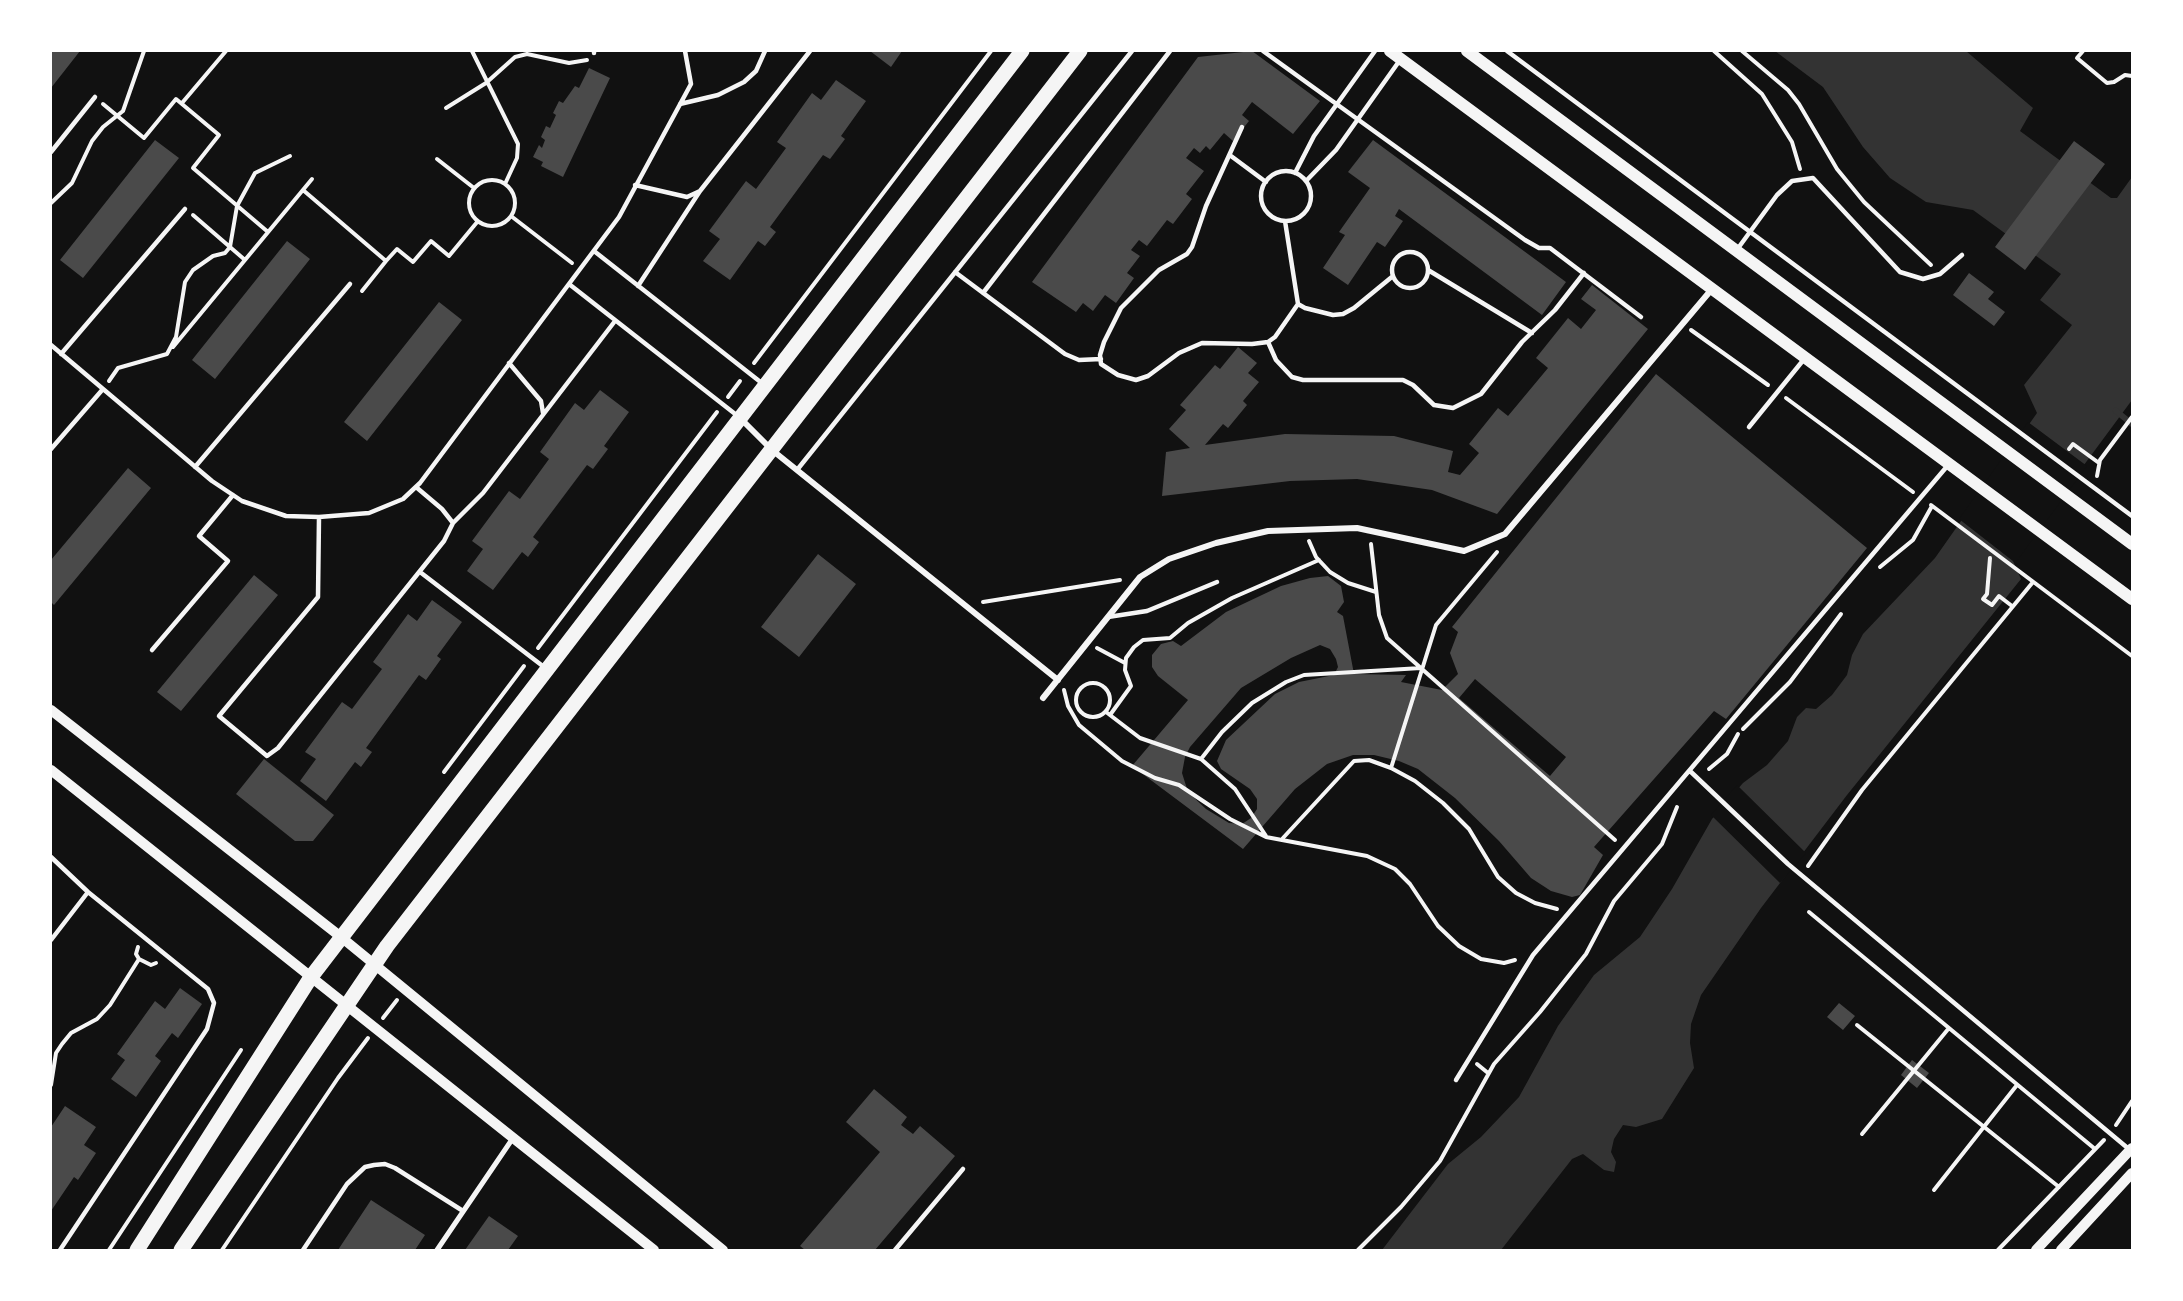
<!DOCTYPE html>
<style>
body{margin:0}
#map{position:relative;width:2183px;height:1301px;overflow:hidden;background:#111;font-family:"Varela Round",sans-serif}
canvas{display:block}
.frame{position:absolute;inset:0;border:52px solid #fff;pointer-events:none}
</style>
<div id="map">
<canvas width="2183" height="1301"></canvas>
<div class="frame"></div>
</div>
<script>
const g = document.querySelector('canvas').getContext('2d');
g.lineJoin = 'round';
function fillPath(path, color) {
  g.fillStyle = color;
  g.fill(path, 'evenodd');
}
function toPath(rows) {
  const path = new Path2D();
  for (const r of rows) {
    if (r.length === 3) {
      path.moveTo(r[0] + r[2], r[1]);
      path.arc(r[0], r[1], r[2], 0, 2 * Math.PI);
      continue;
    }
    path.moveTo(r[0], r[1]);
    for (let i = 2; i < r.length; i += 2) path.lineTo(r[i], r[i + 1]);
  }
  return path;
}
function trace(path, color, width, dash) {
  g.strokeStyle = color;
  g.lineWidth = width;
  g.lineCap = dash ? 'butt' : 'round';
  g.setLineDash(dash || []);
  g.stroke(path);
}
fillPath(toPath([
 [1775,51,1966,51,2033,108,2020,131,2111,198,2117,198,2132,177,2132,400,2013,561,2021,579,1847,795,1761,908,1701,995,1691,1024,1690,1043,1694,1068,1662,1119,1636,1127,1623,1125,1614,1139,1611,1152,1616,1162,1614,1172,1604,1170,1583,1154,1572,1159,1501,1250,1382,1250,1448,1164,1481,1137,1519,1097,1558,1026,1594,975,1640,937,1672,889,1712,819,1743,783,1767,765,1788,741,1797,717,1806,708,1816,709,1832,695,1847,675,1852,655,1863,634,1935,558,2037,413,2024,385,2072,325,2040,300,2061,274,1973,210,1926,202,1890,178,1863,147,1823,87]
]), '#333');
fillPath(toPath([
 [2028,422,2087,466,2016,562,2018,565,1959,519],
 [1737,785,1806,853,1780,883,1711,815]
]), '#111');
trace(toPath([
 [2116,411,2132,424]
]), '#333', 6);
fillPath(toPath([
 [51,51,80,51,51,88],
 [870,51,902,51,891,67],
 [1252,51,1320,101,1293,134,1252,102,1242,115,1249,121,1233,141,1224,133,1210,150,1206,146,1200,153,1194,148,1186,158,1204,171,1186,194,1192,199,1173,224,1167,220,1147,246,1139,240,1131,250,1140,256,1127,273,1134,278,1116,303,1105,295,1093,311,1083,303,1076,312,1032,282,1198,57],
 [589,68,610,78,563,177,541,166,543,162,533,157,539,145,542,148,545,140,541,137,546,126,550,128,556,115,553,113,559,101,563,103,575,86,579,88],
 [836,80,866,101,841,136,845,139,830,159,823,155,770,227,776,232,765,246,758,241,730,280,703,261,720,239,709,231,746,181,756,189,786,148,777,142,812,93,821,100],
 [155,140,179,158,83,278,60,260],
 [1373,140,1566,282,1542,315,1399,209,1395,216,1403,221,1385,247,1377,242,1348,285,1323,268,1345,235,1339,232,1370,188,1348,172],
 [2074,141,2105,164,2025,270,1995,247],
 [287,241,310,259,215,379,192,360],
 [1969,273,1994,292,1988,299,2005,312,1994,326,1953,295],
 [1592,285,1648,329,1497,514,1432,490,1357,479,1290,481,1162,496,1166,452,1190,448,1169,429,1186,410,1180,405,1215,365,1220,369,1238,347,1257,363,1248,373,1259,382,1243,401,1247,405,1228,428,1223,424,1205,445,1285,434,1394,436,1453,451,1448,472,1460,475,1479,453,1469,444,1498,408,1508,416,1548,368,1536,358,1568,318,1581,329,1596,310,1581,299],
 [439,302,462,320,367,441,344,422],
 [1656,374,1867,548,1726,719,1714,711,1594,847,1603,855,1580,895,1572,897,1551,891,1531,878,1499,841,1455,798,1418,769,1399,761,1374,755,1353,755,1327,764,1295,789,1243,849,1132,766,1188,700,1158,676,1152,667,1152,655,1161,644,1173,641,1181,646,1226,612,1281,586,1310,578,1328,576,1341,586,1344,602,1337,612,1343,616,1354,674,1406,675,1401,682,1442,690,1458,674,1450,653,1458,632,1452,627],
 [1320,645,1330,649,1336,659,1338,667,1334,675,1299,682,1275,694,1226,740,1217,761,1221,769,1250,789,1257,799,1257,809,1251,818,1242,824,1229,823,1206,809,1188,792,1182,773,1185,757,1190,747,1241,688,1291,658],
 [1475,679,1566,757,1550,776,1459,698],
 [600,390,629,412,604,446,608,449,593,469,587,465,533,537,539,542,528,557,522,552,493,590,467,571,483,549,472,541,509,491,520,499,549,459,540,452,575,403,584,410],
 [128,468,151,488,54,605,51,602,51,560],
 [818,554,856,584,799,657,761,627],
 [254,575,278,595,181,711,157,692],
 [432,600,462,622,437,656,441,659,426,680,419,675,366,748,372,752,361,767,355,762,326,801,300,781,316,759,305,752,342,702,352,709,382,669,373,662,408,614,417,621],
 [264,759,334,815,313,841,295,841,236,794],
 [180,988,202,1004,178,1038,172,1033,155,1056,161,1061,136,1097,111,1079,125,1060,117,1054,155,1001,165,1009],
 [1839,1003,1855,1016,1843,1030,1827,1017],
 [1912,1060,1929,1073,1917,1088,1901,1075],
 [874,1089,907,1117,901,1125,913,1134,920,1126,955,1156,875,1250,805,1250,800,1246,880,1152,846,1122],
 [65,1106,96,1127,84,1145,96,1153,78,1180,74,1177,51,1211,51,1127],
 [371,1200,425,1235,415,1250,338,1250],
 [489,1216,518,1236,508,1250,465,1250]
]), '#4a4a4a');
trace(toPath([
 [472,51,518,144,517,158,505,184],
 [1714,51,1762,94,1792,142,1800,169],
 [1742,51,1788,90,1799,104,1837,169,1864,202,1931,265],
 [2083,51,2077,58,2107,83,2114,82,2125,75,2132,76],
 [182,103,226,51],
 [103,104,144,138,176,99,219,135,193,168,268,232],
 [446,108,486,83,515,57,527,54,569,63,587,60],
 [437,159,474,188],
 [492,203,23],
 [303,190,386,261,397,249,413,262,431,241,449,256,478,221],
 [51,203,72,183,92,141,103,127,123,111,144,51],
 [193,215,245,260],
 [511,216,572,263],
 [362,291,386,261],
 [1691,330,1768,385],
 [173,347,312,179],
 [754,363,991,51],
 [109,381,118,368,167,354,176,337,185,282,193,270,213,256,225,253,230,247,237,206,255,173,290,156],
 [728,397,740,381],
 [1786,398,1913,492],
 [2069,449,2073,444,2099,463],
 [2097,476,2100,460,2132,417],
 [1931,505,2132,656],
 [1309,541,1316,557,1330,572,1348,583,1376,592],
 [1371,544,1379,615,1387,638,1615,840],
 [1990,558,1987,594,1983,599,1992,605,1999,596,2012,606],
 [1880,567,1913,540,1932,506],
 [983,602,1120,580],
 [538,648,717,412],
 [1097,648,1125,663],
 [1093,700,17],
 [1064,690,1068,706,1079,725,1122,761,1155,778,1179,785,1230,819,1266,837,1367,856,1395,869,1410,884,1438,926,1459,946,1481,959,1504,963,1515,960],
 [1106,712,1140,738,1201,759,1235,789,1266,836],
 [1110,715,1131,686,1125,670,1126,658,1134,647,1143,640,1170,638,1188,623,1232,598,1319,560],
 [1743,729,1790,682,1841,614],
 [1201,759,1222,732,1252,703,1286,682,1304,675,1421,668],
 [1391,768,1436,625,1497,552],
 [1709,769,1727,754,1738,734],
 [444,772,524,666],
 [1283,838,1354,761,1369,760,1391,768,1415,781,1443,803,1469,829,1498,877,1516,893,1535,903,1557,909],
 [1808,866,1862,790,2033,582],
 [1809,912,2095,1149],
 [138,947,136,954,139,959,151,965,156,963],
 [383,1018,397,1000],
 [1857,1025,2059,1187],
 [1477,1064,1488,1073],
 [51,1085,56,1053,62,1044,71,1033,97,1019,110,1005,139,959],
 [2116,1125,2132,1101],
 [1862,1134,1949,1028],
 [1934,1190,2017,1085],
 [109,1250,241,1050],
 [222,1250,338,1078,368,1038],
 [1358,1250,1401,1207,1440,1161,1494,1064,1540,1012,1586,954,1614,901,1662,844,1677,807],
 [1998,1250,2104,1140]
]), '#f5f5f5', 4);
trace(toPath([
 [1263,51,1525,240,1539,248,1550,248,1641,317],
 [1507,51,2132,516],
 [594,53,594,51],
 [680,104,718,95,744,82,756,71,765,51],
 [1242,127,1206,206,1192,247,1187,254,1159,270,1121,308,1104,342,1100,355,1101,364,1118,375,1136,380,1148,376,1179,353,1202,343,1252,344,1268,342,1275,337,1298,304],
 [51,152,95,97],
 [1231,156,1266,182],
 [1286,196,25],
 [1295,173,1314,136,1375,51],
 [1306,181,1336,150,1400,60],
 [635,185,687,197,700,191,810,51],
 [1285,221,1298,304,1305,308,1333,315,1343,314,1354,308,1393,276],
 [594,251,763,384],
 [1736,251,1777,195,1792,181,1813,178,1900,272,1923,279,1940,274,1962,255],
 [1410,270,18],
 [1428,270,1532,333],
 [955,272,1065,354,1079,360,1101,359],
 [569,284,739,417],
 [638,286,700,191],
 [983,293,1170,51],
 [1268,342,1276,360,1292,377,1303,380,1403,380,1413,385,1434,405,1453,408,1481,394,1522,342,1555,310,1584,273],
 [51,345,212,481,242,501,286,516,319,517,369,513,403,499,420,483,619,217,691,84,685,51],
 [61,354,185,209],
 [509,363,541,401,543,413],
 [1749,427,1805,358],
 [51,449,103,389],
 [195,467,350,284],
 [797,470,1132,51],
 [319,517,318,597,219,716,267,756,278,748,444,541,453,523,442,509,416,487],
 [453,523,483,493,615,321],
 [420,572,544,667],
 [1108,617,1147,611,1217,582],
 [152,650,228,561,199,536,233,495],
 [1690,771,1788,864,2130,1150],
 [51,857,88,892,208,989,214,1003,207,1029,60,1250],
 [51,940,88,892],
 [1456,1080,1533,955,1949,464],
 [303,1250,347,1184,365,1167,374,1165,385,1164,395,1168,463,1211],
 [895,1250,963,1169]
]), '#f5f5f5', 4.5);
trace(toPath([
 [437,1250,513,1138]
]), '#f5f5f5', 5);
trace(toPath([
 [741,419,772,450,1058,680],
 [1043,698,1140,577,1169,559,1216,543,1268,531,1357,528,1464,551,1505,534,1712,289]
]), '#f5f5f5', 6);
trace(toPath([
 [51,710,341,937,723,1250],
 [51,770,654,1250],
 [2036,1250,2132,1148],
 [2061,1250,2132,1173]
]), '#f5f5f5', 10);
trace(toPath([
 [1390,51,2132,599],
 [1467,51,2132,544]
]), '#f5f5f5', 12);
trace(toPath([
 [137,1250,311,977,1022,51],
 [181,1250,387,946,1080,51]
]), '#f5f5f5', 15);
</script>
